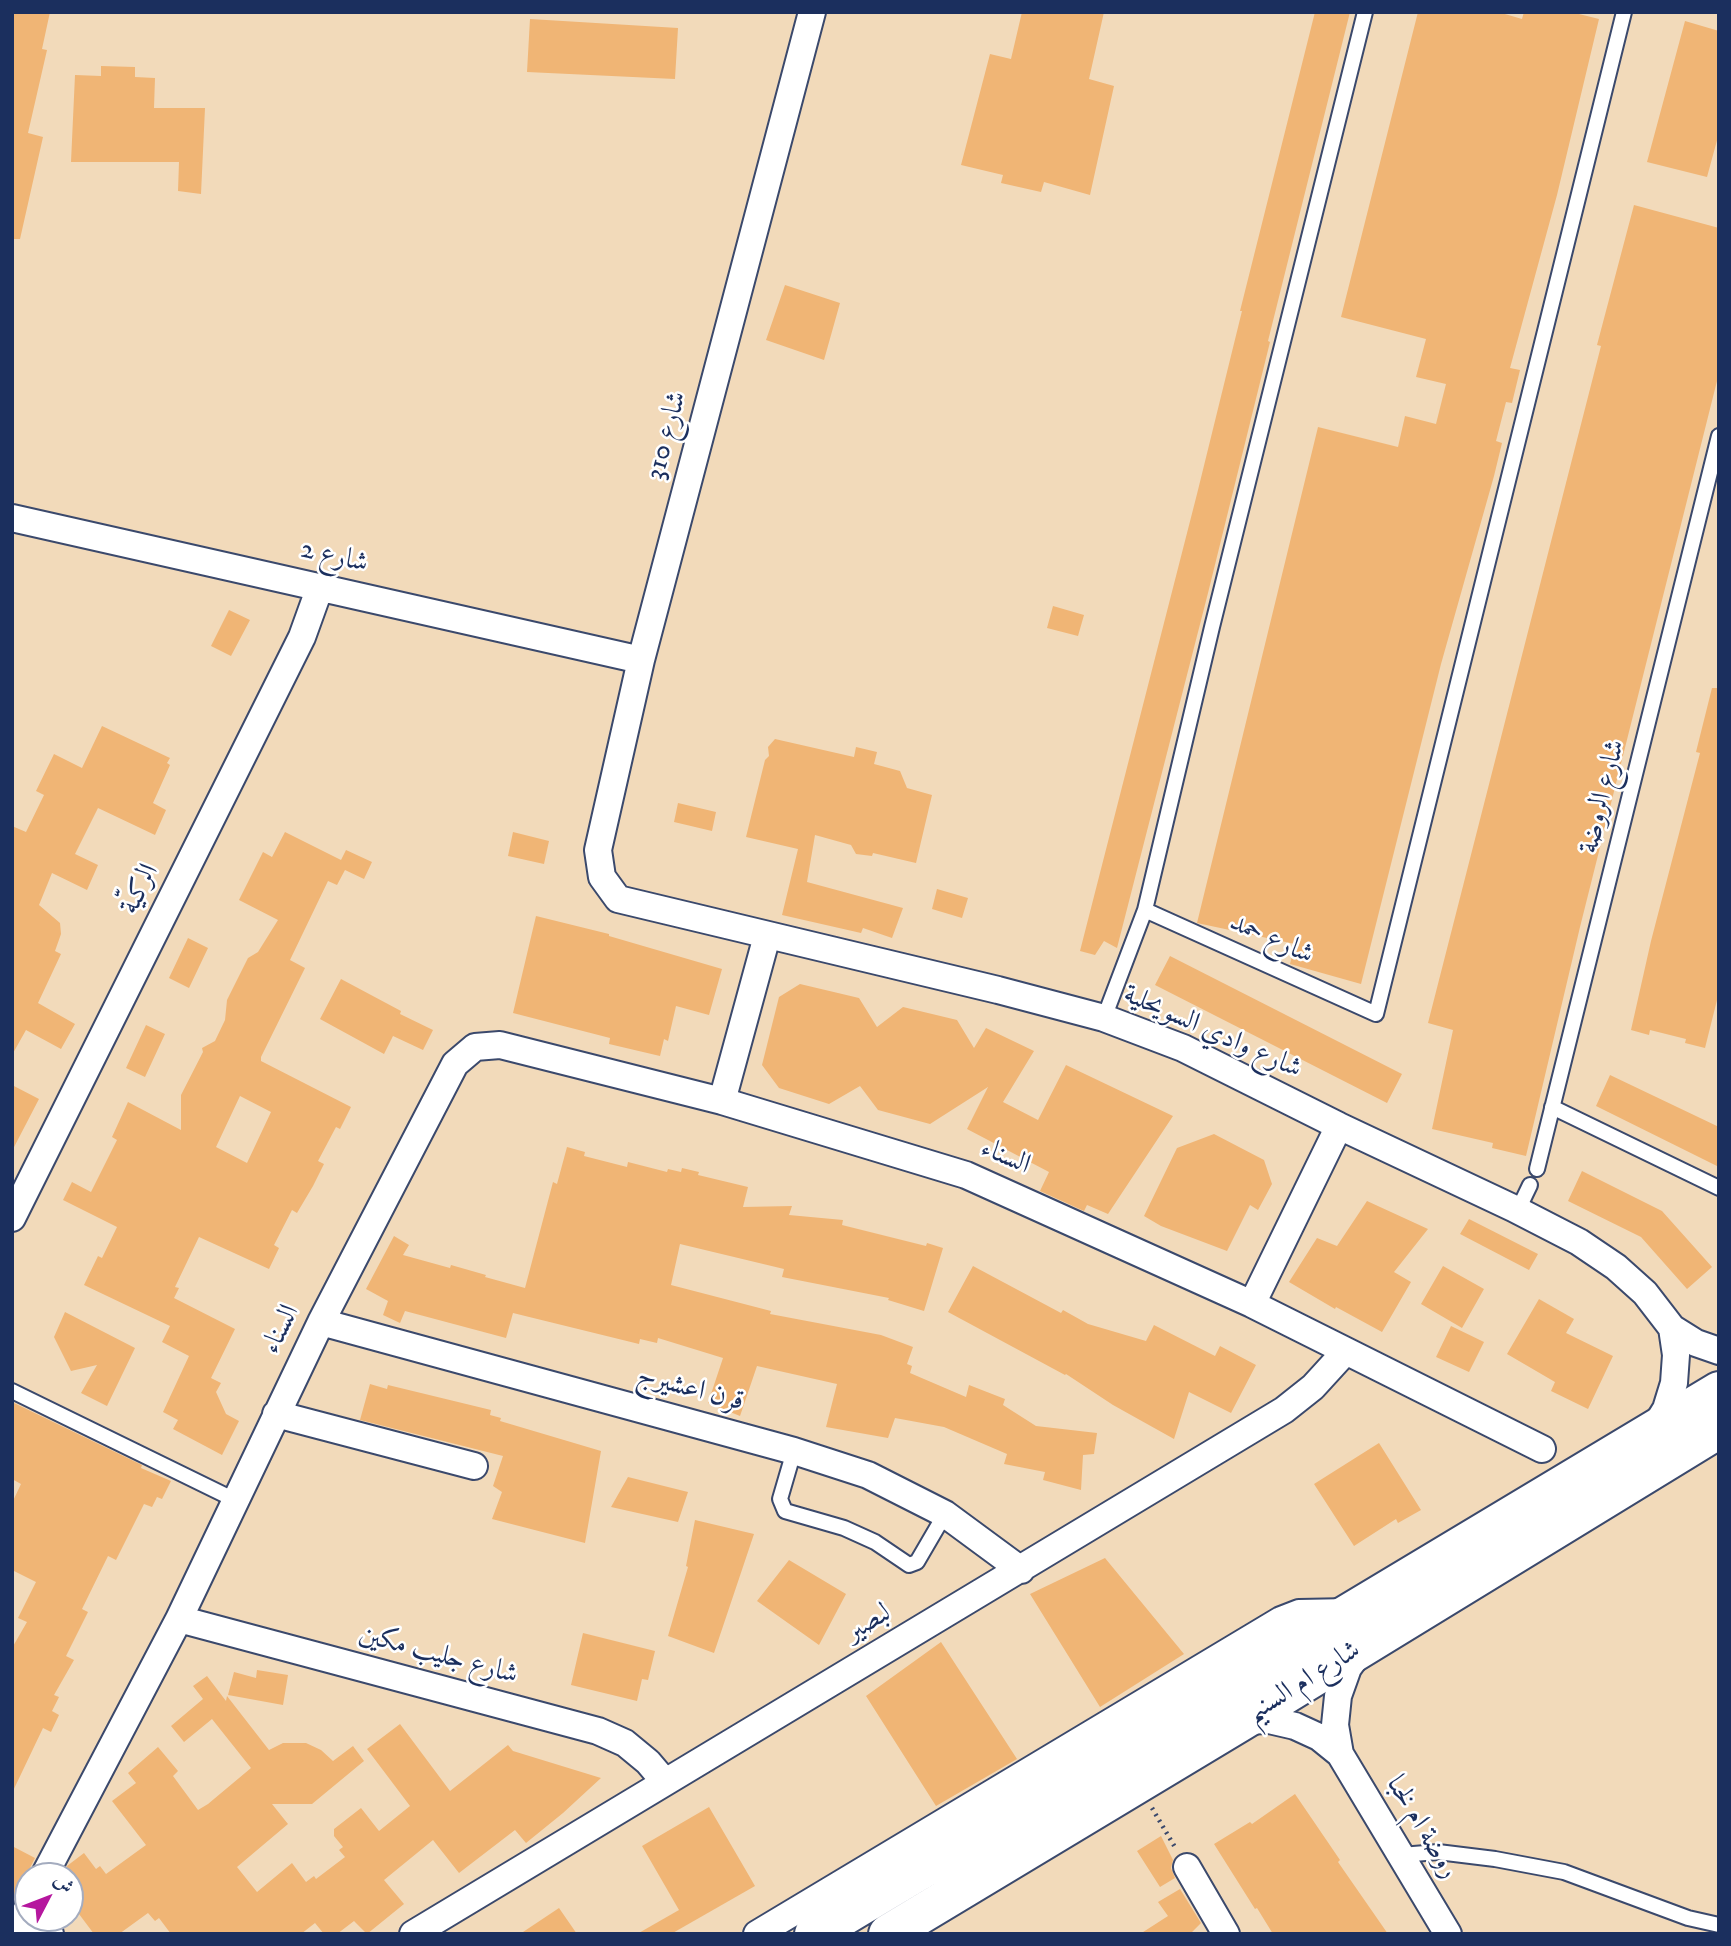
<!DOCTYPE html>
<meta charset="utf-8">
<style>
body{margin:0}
#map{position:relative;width:1731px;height:1946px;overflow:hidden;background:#f2daba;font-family:"IM FELL DW Pica",Amiri,serif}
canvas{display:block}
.frame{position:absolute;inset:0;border:14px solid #1b2f5e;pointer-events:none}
.north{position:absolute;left:14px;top:1862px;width:70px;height:70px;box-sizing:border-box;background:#fff;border:2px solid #a4acbf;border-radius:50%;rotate:48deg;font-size:19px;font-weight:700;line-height:28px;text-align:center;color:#1b2f5e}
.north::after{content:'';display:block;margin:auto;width:24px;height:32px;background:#b5179e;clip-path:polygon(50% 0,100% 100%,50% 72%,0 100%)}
</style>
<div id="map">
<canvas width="1731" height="1946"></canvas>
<div class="frame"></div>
<div class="north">ش</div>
</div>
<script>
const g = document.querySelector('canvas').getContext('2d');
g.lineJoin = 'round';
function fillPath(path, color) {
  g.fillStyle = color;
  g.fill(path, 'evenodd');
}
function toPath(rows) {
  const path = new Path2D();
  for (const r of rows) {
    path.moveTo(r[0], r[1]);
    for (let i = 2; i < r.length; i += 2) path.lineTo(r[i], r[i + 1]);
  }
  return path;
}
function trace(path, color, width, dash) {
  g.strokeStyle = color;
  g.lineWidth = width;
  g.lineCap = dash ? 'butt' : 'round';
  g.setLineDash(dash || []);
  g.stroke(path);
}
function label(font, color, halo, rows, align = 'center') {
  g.font = font + ' "IM FELL DW Pica",Amiri,serif';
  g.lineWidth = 5;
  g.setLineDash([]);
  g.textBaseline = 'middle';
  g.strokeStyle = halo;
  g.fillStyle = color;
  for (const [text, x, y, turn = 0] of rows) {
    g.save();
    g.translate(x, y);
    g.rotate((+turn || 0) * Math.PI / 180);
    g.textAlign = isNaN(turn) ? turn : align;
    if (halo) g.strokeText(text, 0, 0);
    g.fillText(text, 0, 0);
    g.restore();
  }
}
fillPath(toPath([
 [12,12,50,12,42,49,47,50,28,133,43,137,20,239,12,239],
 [1022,12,1104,12,1089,79,1114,86,1090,195,1044,182,1041,192,1001,183,1003,175,961,165,990,54,1011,59],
 [1315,12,1350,12,1268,341,1270,342,1208,593,1117,948,1104,941,1095,955,1080,951,1197,494,1242,311,1240,311],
 [1418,12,1498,12,1522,19,1524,12,1571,12,1599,19,1557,195,1510,368,1520,370,1512,403,1506,402,1496,441,1502,443,1494,476,1441,664,1361,984,1290,964,1295,944,1197,923,1318,427,1398,447,1405,416,1436,424,1446,384,1416,377,1426,339,1341,317],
 [530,19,678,28,675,79,527,72],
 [1685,21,1719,31,1719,133,1707,177,1647,162],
 [101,66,135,67,135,77,155,78,154,108,205,108,201,194,178,191,179,162,71,162,75,75,101,76],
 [1634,205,1719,228,1719,373,1580,927,1526,1156,1492,1148,1493,1143,1432,1129,1453,1030,1428,1023,1601,346,1597,345],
 [785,285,840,303,824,360,766,340],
 [1053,606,1084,615,1078,636,1047,628],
 [229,610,250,620,231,656,211,646],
 [1712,688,1719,688,1719,992,1705,1048,1685,1043,1686,1039,1650,1030,1649,1035,1631,1030,1651,941,1700,753,1696,752],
 [102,726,170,758,167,763,170,765,153,803,166,810,155,835,98,808,75,854,98,865,87,890,52,873,39,905,60,923,61,934,55,951,61,954,38,1003,75,1024,61,1049,26,1030,12,1055,12,826,26,832,44,795,36,791,54,754,82,768],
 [775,739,854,757,856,747,877,752,874,764,900,771,907,788,932,795,916,863,873,853,872,856,856,854,851,845,815,835,807,882,903,908,892,938,863,928,861,933,782,915,798,849,746,837,765,760,769,756,768,747],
 [678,803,716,812,712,831,674,822],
 [285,832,341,860,346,850,372,862,364,879,345,870,337,885,328,881,290,960,305,968,261,1057,261,1061,351,1107,340,1129,336,1127,318,1161,324,1164,313,1186,297,1213,292,1210,274,1245,279,1248,269,1269,199,1237,175,1287,179,1288,174,1298,235,1329,211,1378,221,1383,216,1392,226,1414,239,1421,222,1455,173,1429,178,1420,163,1412,189,1356,162,1342,170,1326,84,1285,98,1256,102,1258,117,1227,63,1200,72,1182,91,1192,117,1140,112,1137,128,1102,181,1130,181,1095,203,1052,202,1048,215,1041,225,1020,227,1000,248,958,258,952,278,920,239,900,263,852,272,857],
 [240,1096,271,1112,247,1163,216,1147],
 [513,832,549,841,544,864,508,856],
 [937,889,968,898,962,918,932,909],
 [536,916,609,934,609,936,722,969,709,1015,676,1006,668,1041,664,1039,660,1056,609,1044,610,1038,513,1013],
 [188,938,208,948,189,988,169,978],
 [1170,956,1402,1074,1387,1103,1155,985],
 [341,979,401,1011,400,1014,433,1030,423,1050,393,1036,384,1054,320,1019],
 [800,984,859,998,877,1027,903,1007,957,1020,974,1048,986,1028,1034,1051,1003,1102,1038,1120,1066,1065,1173,1116,1108,1214,1087,1205,1084,1211,1040,1191,1049,1172,967,1129,988,1087,930,1124,878,1110,860,1086,829,1104,779,1088,762,1065,779,997],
 [146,1025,165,1034,145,1077,126,1068],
 [1610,1075,1719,1127,1719,1167,1596,1106],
 [12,1085,39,1099,12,1151],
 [1214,1134,1264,1160,1272,1184,1258,1210,1250,1205,1227,1251,1161,1226,1144,1216,1177,1148],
 [567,1147,585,1152,584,1156,627,1167,628,1162,667,1172,668,1169,681,1172,682,1168,699,1172,698,1175,748,1187,743,1207,792,1206,789,1215,843,1220,842,1225,926,1246,927,1243,943,1248,924,1311,888,1300,889,1298,782,1277,784,1269,680,1244,671,1285,771,1311,770,1314,881,1335,913,1347,907,1364,912,1366,910,1373,966,1397,969,1385,1005,1399,1003,1405,1036,1426,1097,1433,1094,1454,1083,1455,1081,1490,1043,1480,1045,1472,1004,1464,1007,1454,944,1427,895,1418,888,1438,826,1427,837,1384,757,1366,740,1416,708,1403,723,1358,658,1338,657,1343,640,1339,639,1344,513,1313,506,1338,405,1311,400,1323,383,1315,388,1301,366,1289,394,1236,409,1245,403,1255,450,1268,451,1265,486,1275,485,1277,525,1288,553,1182,557,1184],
 [1582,1171,1662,1211,1712,1267,1687,1289,1641,1237,1568,1201],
 [1367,1201,1428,1229,1394,1272,1411,1282,1382,1332,1336,1307,1335,1309,1289,1282,1317,1238,1337,1246],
 [1469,1219,1538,1254,1529,1270,1460,1234],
 [973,1266,1061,1313,1063,1310,1088,1324,1146,1341,1154,1325,1215,1356,1220,1346,1256,1365,1231,1413,1189,1392,1174,1439,1113,1405,1066,1374,1065,1375,948,1312],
 [1443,1266,1484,1289,1462,1328,1421,1304],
 [1539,1299,1574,1319,1566,1333,1613,1356,1588,1409,1551,1391,1555,1382,1507,1354],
 [65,1312,135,1348,107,1406,81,1393,97,1365,71,1371,54,1337],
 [1451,1326,1484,1342,1469,1372,1436,1357],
 [370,1384,387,1389,388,1385,491,1410,490,1415,501,1418,500,1421,601,1451,585,1543,492,1519,502,1492,493,1486,503,1456,360,1420],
 [12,1402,142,1465,141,1468,171,1481,162,1499,157,1497,152,1507,144,1504,116,1560,108,1556,82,1609,88,1612,66,1656,74,1660,54,1695,59,1697,52,1711,59,1715,51,1732,43,1728,12,1793,12,1648,27,1622,18,1618,36,1582,12,1570,12,1503,21,1484,12,1479],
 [1379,1443,1421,1510,1398,1523,1396,1519,1354,1546,1314,1484],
 [628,1477,688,1492,678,1522,611,1507],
 [695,1520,754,1534,714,1653,668,1636,688,1567,686,1566],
 [1105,1558,1184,1654,1100,1707,1030,1594],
 [789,1560,846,1594,819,1645,757,1601],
 [583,1633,655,1651,648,1680,642,1679,637,1701,571,1685],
 [941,1642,1017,1759,936,1806,866,1696],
 [257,1670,288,1675,283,1705,228,1695,234,1672,256,1678],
 [207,1676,226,1701,227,1696,269,1750,283,1743,306,1743,321,1750,333,1761,353,1746,364,1761,312,1804,272,1804,288,1824,237,1867,257,1892,292,1863,306,1882,314,1876,316,1879,345,1857,339,1850,343,1847,334,1836,334,1829,361,1808,379,1831,410,1806,367,1749,400,1724,450,1791,508,1745,513,1751,601,1778,563,1813,526,1843,515,1830,459,1873,433,1840,384,1880,404,1904,367,1934,354,1921,337,1934,324,1934,315,1923,301,1934,171,1934,159,1918,155,1921,148,1913,119,1934,94,1934,70,1902,70,1876,63,1874,67,1866,84,1853,96,1869,100,1866,106,1874,146,1845,112,1801,136,1783,128,1773,158,1747,178,1771,173,1776,198,1810,208,1804,251,1768,212,1719,184,1742,171,1726,203,1699,193,1686],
 [1295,1794,1340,1860,1338,1862,1388,1934,1273,1934,1257,1908,1255,1909,1214,1844,1250,1822,1252,1824],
 [709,1807,755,1886,671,1934,637,1934,679,1910,642,1846],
 [1161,1836,1173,1860,1171,1868,1175,1878,1160,1887,1137,1851],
 [12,1846,35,1858,12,1903],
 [1180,1889,1201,1923,1190,1934,1140,1934,1168,1916,1158,1902],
 [559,1908,577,1934,520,1934]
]), '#f0b575');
const lane = toPath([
 [1145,910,1376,1014,1624,12],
 [1104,1018,1145,910,1212,627,1365,12],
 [1552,1107,1719,1188],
 [1537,1169,1719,436],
 [1518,1210,1530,1185],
 [12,1391,235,1500],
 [794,1451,780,1499,785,1511,844,1528,875,1542,909,1565,917,1562,945,1514],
 [1401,1855,1438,1852,1495,1859,1564,1872,1688,1918,1719,1925]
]);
const street = toPath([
 [812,12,641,660,598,850,602,877,618,899,998,990,1104,1018,1183,1048,1339,1126,1513,1208,1579,1242,1616,1267,1645,1293,1672,1328,1696,1343,1719,1351],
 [12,518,641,660],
 [722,1101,767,936],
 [12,1218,302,637,320,587],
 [1252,1304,1339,1126],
 [321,1322,794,1451,868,1475,945,1514,1021,1570],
 [276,1414,474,1466],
 [1653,1430,1666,1409,1674,1383,1676,1355,1672,1328],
 [179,1619,598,1731,625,1743,648,1762,665,1782],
 [1242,1721,1269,1720,1295,1726,1319,1737,1340,1754,1448,1934],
 [1340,1754,1335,1725,1338,1696,1348,1668,1361,1650],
 [1187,1867,1226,1934],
 [44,1876,179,1619,321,1322,455,1064,475,1047,500,1045,722,1101,966,1175,1252,1304,1542,1449],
 [29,1918,50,1934],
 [14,1934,28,1907],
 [413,1934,1284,1410,1313,1387,1345,1352],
 [757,1934,1281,1620,1299,1613,1350,1612]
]);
const secondary = toPath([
 [814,1934,1719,1391],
 [888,1934,1242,1721,1719,1429]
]);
trace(lane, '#3b496c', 18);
trace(street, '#3b496c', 30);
trace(secondary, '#3b496c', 42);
trace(toPath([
 [1152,1808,1176,1849]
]), '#3b496c', 4.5, [2, 5]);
trace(lane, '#fff', 14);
trace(street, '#fff', 26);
trace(secondary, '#fff', 38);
label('28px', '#1b2f5e', '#fff', [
 ["شارع 310",668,436,-75],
 ["شارع 2",334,558,13],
 ["شارع الروضة",1604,797,-76],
 ["الركيّة",141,890,-63],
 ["شارع حمد",1271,940,24],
 ["شارع وادي السويحلية",1212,1033,24],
 ["السناء",1005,1158,23],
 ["السناء",282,1330,-64],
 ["قرن اعشيرج",690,1390,15],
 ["لبصير",869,1624,-31],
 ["شارع جليب مكين",438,1656,15],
 ["شارع ام السنيم",1304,1683,-32],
 ["روضة ام لخبا",1421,1828,59]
]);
</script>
